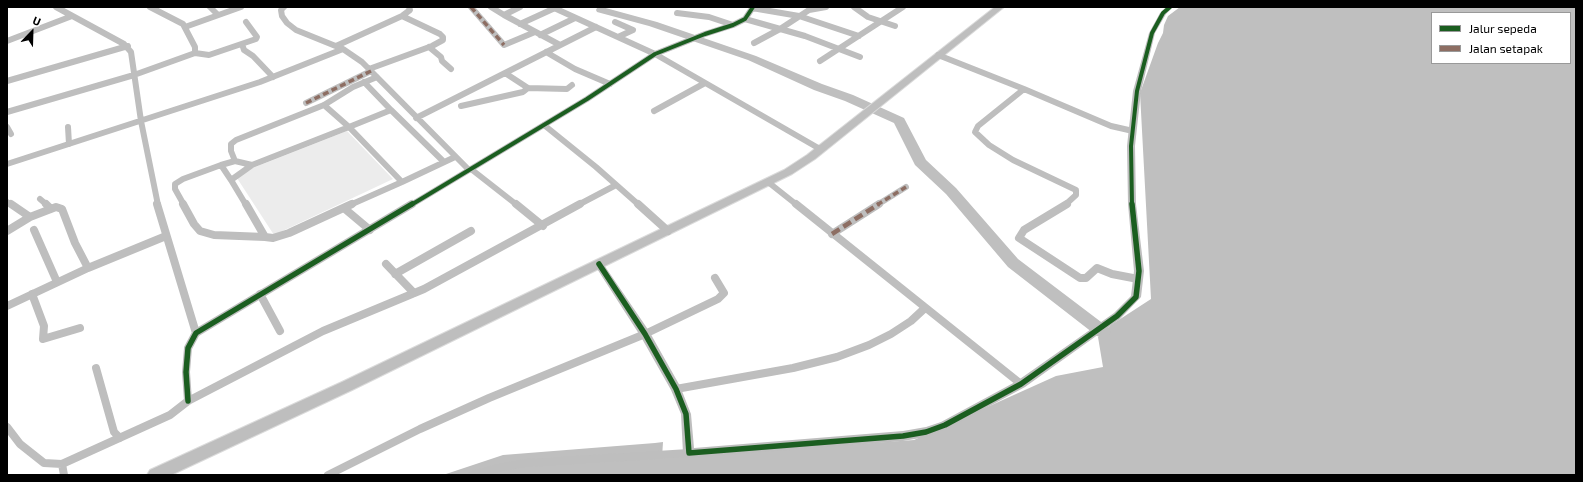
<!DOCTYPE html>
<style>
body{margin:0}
#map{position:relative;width:1583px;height:482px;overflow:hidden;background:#fff;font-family:"Exo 2",sans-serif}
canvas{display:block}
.frame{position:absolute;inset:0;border:8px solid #000;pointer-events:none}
.legend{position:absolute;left:1431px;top:12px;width:140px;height:52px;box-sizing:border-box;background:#fff;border:1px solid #999;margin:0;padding:5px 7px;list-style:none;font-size:12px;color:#000}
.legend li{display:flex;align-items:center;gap:8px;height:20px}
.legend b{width:20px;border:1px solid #999}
.north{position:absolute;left:12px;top:12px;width:40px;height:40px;-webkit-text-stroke:3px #fff;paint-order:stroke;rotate:23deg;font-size:11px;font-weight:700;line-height:16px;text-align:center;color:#000}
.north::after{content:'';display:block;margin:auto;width:14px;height:18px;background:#000;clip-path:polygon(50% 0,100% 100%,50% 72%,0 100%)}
</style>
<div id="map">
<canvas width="1583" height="482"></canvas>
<div class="frame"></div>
<ul class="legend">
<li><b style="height:5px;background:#1b5e20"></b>Jalur sepeda</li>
<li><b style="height:5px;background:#8d6e63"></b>Jalan setapak</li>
</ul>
<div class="north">U</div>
</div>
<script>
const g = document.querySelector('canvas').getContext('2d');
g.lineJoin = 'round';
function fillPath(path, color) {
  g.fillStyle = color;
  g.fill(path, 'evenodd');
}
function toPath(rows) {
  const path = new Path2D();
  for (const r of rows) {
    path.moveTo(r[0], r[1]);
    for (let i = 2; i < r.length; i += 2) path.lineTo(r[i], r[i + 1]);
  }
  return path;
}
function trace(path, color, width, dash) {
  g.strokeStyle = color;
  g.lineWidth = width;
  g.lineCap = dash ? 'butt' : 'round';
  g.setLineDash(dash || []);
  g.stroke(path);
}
fillPath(toPath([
 [347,131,393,179,274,235,235,175]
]), '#ececec');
fillPath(toPath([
 [1180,7,1576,7,1576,475,443,475,503,455,655,443,663,442,662,458,914,440,1056,376,1103,367,1098,337,1111,325,1151,299,1140,93,1158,43,1163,33,1164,25,1168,16],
 [1432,13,1570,13,1570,63,1432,63]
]), '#bfbfbf');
trace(toPath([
 [599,7,601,10]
]), '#bfbfbf', 2);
fillPath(toPath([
 [602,7,657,22,756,56,822,84,853,95,904,118,926,160,956,188,1018,259,1109,328,1111,332,1109,336,1103,338,1097,336,1008,267,946,194,915,165,894,123,845,101,814,90,748,60,649,26,597,12,596,10,597,8,602,7]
]), '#bfbfbf');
const trunk = toPath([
 [995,7,1004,7,815,159,792,174,352,390,171,475,147,475,150,470,342,382,784,170,807,155,995,7]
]);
trace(trunk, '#dbdbdb', 2);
trace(toPath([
 [56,7,124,44,131,52,141,121,158,205],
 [210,7,218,15],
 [284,7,281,10,282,16,287,23,296,30,343,49,362,62,469,170],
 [471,7,504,45,535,32],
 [491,7,504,15,520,7],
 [552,7,655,54,820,149],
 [854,7,868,17,895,26],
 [752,8,799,16,859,36],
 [677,13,709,17,733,25],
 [504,15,560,45],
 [745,19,805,36,860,57],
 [615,22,633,30,618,37],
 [520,24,555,8],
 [185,27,241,7],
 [540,35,575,18],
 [7,41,72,16],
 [754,43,780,29,809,10,826,7],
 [242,44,244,50,253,56,273,77],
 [336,46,402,16,410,10,409,7],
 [429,47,441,57,442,61,451,69],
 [546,52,575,69,610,84],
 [195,53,209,55,256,39,257,37,246,22],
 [938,55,1024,89,978,126,975,132,989,145,1013,160,1076,190,1076,195,1065,205],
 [820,61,903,7],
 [369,69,432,46,443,40,443,37,440,34,402,16],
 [505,73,528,88,567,89,572,85],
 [7,81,128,46],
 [1024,89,1111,126,1133,131],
 [306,103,371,71],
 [324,105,349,127],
 [461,106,523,92,528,88],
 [391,110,444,162],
 [654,111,705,83],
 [7,112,134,75,195,53,195,47,183,24,150,7],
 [416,118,596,27],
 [544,125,596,167,639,205],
 [7,127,11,134],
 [68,127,69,144],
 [349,127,402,182,350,205],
 [349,127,391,110,364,82],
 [235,161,231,151,231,144,236,140,324,105,353,87,377,77],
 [7,164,260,82,343,49],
 [471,169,517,205],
 [231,180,221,165,235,161,252,165],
 [402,182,455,157],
 [768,182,797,205],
 [40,199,47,205],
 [7,202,12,205],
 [184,205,175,189,175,184,183,179,221,165],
 [246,205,231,180,252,165,349,127],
 [411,205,587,99,655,54,705,34,733,25,745,19,753,7],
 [578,205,616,185],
 [877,205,906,187]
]), '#bebebe', 6);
trace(toPath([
 [11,204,30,217,56,207,62,209,75,243,88,268],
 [46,204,51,209],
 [157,204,196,333],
 [183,204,194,224,200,231,214,235,265,237],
 [246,204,265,237,273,238,289,233,352,204],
 [516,204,543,226],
 [638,204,668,231],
 [796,204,1021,384],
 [1067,204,1024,230,1019,238,1080,278,1086,278,1097,268,1112,274,1138,279],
 [345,209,370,230],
 [34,230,57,282],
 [7,231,30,217],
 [832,234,879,204],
 [386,264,414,293],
 [395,274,471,231],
 [32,294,44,326,43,339,80,328],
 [260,294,280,331],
 [7,306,88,268,166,236],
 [96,368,114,432,120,438],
 [676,389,793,368,837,357,869,345,891,334,911,321,925,308],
 [188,401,186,372,188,348,196,333,412,204],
 [7,427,20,444,44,463,62,464,170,415,188,401,323,331,424,289,580,204],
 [62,464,64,475],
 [328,475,420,429,489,398,645,334,718,299,724,293,715,278],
 [472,475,502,467,527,463,689,453]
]), '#bebebe', 8);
fillPath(toPath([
 [1166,7,1173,7,1166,14,1155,33,1141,91,1135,146,1136,204,1144,271,1141,297,1120,319,1025,387,949,428,926,437,903,441,689,458,685,456,683,453,681,414,671,390,641,337,594,264,596,262,602,262,649,331,680,386,691,414,694,448,903,431,926,427,941,422,1017,381,1114,313,1131,296,1134,271,1128,204,1127,146,1133,91,1149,33,1160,13,1166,7]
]), '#bebebe');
fillPath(trunk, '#bebebe');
trace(toPath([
 [471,7,504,45],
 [306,103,371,71],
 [877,205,906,187]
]), '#8d6e63', 3.5, [6, 3.5]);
trace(toPath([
 [832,234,879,204]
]), '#8d6e63', 4.5, [9, 4.5]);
trace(toPath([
 [411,205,587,99,655,54,705,34,733,25,745,19,753,7],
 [1132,205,1131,146,1137,91,1152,33,1163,13,1170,7]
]), '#1b5e20', 4);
trace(toPath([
 [599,264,645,334,676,389,686,414,689,453,903,436,926,432,945,425,1021,384,1117,316,1136,297,1139,271,1132,204],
 [188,401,186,372,188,348,196,333,412,204]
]), '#1b5e20', 5.5);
</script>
